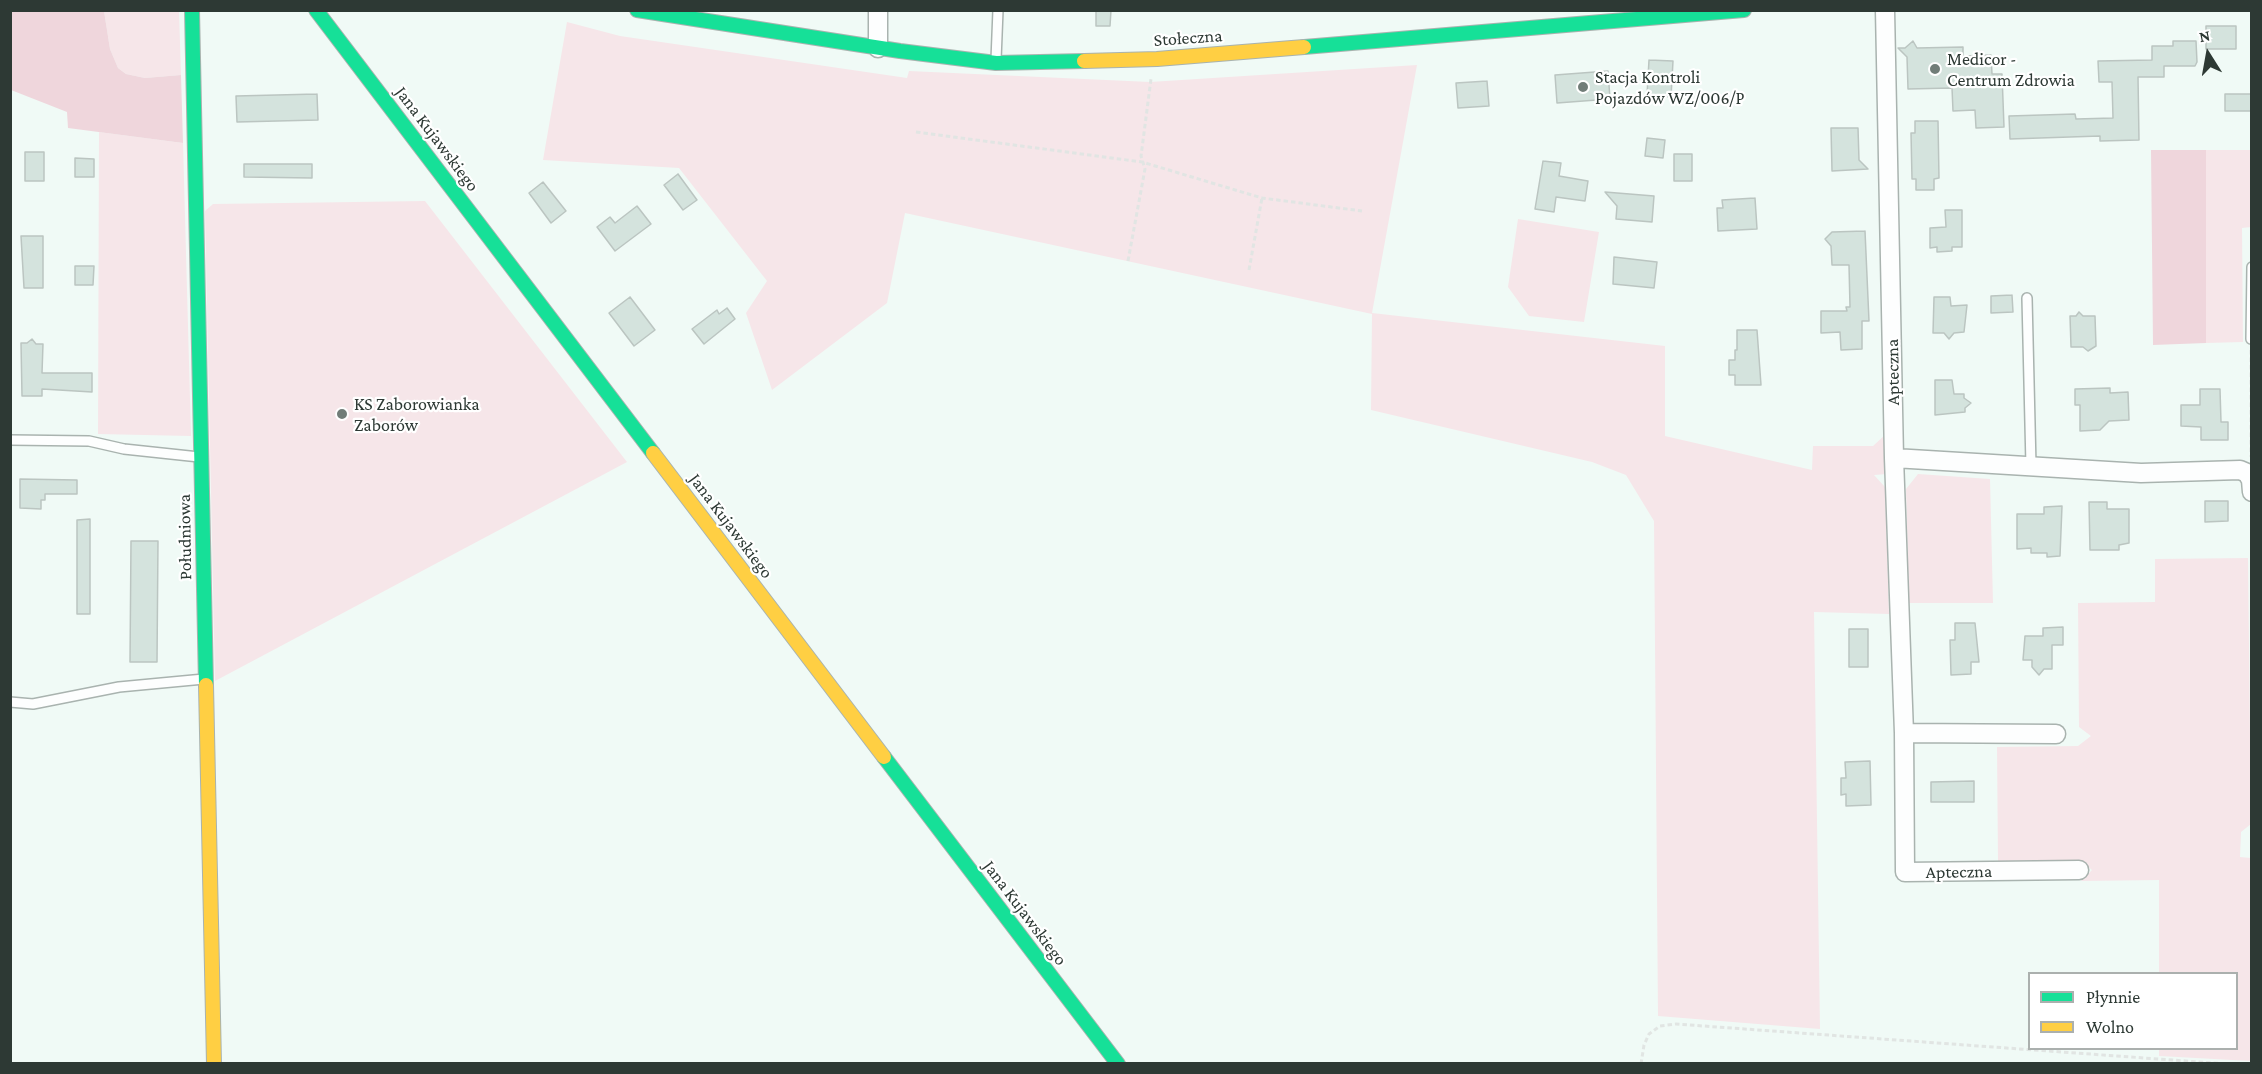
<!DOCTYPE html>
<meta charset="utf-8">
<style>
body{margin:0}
#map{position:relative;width:2262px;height:1074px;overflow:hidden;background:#f0faf6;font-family:"Crimson Pro",serif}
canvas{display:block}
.frame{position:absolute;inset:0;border:12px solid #2d3934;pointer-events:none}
.legend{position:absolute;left:2028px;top:972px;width:210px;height:78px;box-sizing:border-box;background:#fff;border:2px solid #abb0ae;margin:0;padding:8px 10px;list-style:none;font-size:18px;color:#2d3934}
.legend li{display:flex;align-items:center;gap:12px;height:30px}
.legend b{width:30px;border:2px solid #abb0ae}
.north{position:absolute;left:2178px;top:24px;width:60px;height:60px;-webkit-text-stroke:4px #fff;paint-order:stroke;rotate:349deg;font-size:16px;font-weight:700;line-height:24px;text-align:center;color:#2d3934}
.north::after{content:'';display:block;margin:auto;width:21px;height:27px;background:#2d3934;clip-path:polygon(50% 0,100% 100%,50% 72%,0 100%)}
</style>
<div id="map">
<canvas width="2262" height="1074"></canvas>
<div class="frame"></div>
<ul class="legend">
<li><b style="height:8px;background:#16e098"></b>Płynnie</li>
<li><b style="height:8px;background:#ffcf43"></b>Wolno</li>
</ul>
<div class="north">N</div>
</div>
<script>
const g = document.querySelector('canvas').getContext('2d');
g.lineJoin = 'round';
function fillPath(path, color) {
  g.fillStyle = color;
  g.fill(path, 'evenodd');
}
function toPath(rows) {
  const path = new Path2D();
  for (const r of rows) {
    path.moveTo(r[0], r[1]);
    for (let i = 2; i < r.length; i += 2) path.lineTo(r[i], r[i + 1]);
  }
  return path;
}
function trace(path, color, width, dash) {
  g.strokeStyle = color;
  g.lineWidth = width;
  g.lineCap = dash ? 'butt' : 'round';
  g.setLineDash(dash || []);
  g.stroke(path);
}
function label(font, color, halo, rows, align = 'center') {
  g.font = font + ' "Crimson Pro",serif';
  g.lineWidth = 4.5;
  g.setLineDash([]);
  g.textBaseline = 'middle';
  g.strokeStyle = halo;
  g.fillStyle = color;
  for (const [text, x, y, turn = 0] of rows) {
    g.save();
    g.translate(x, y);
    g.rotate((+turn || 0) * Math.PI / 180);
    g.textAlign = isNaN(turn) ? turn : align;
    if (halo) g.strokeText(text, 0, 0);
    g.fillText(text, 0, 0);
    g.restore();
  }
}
fillPath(toPath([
 [104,11,179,11,181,75,145,78,126,74,118,68,110,49],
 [567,22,620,36,907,78,909,71,1150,82,1417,65,1372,313,1665,346,1665,436,1812,470,1813,446,1873,446,1886,434,1887,474,1874,475,1885,487,1889,614,1814,612,1820,1029,1658,1016,1654,521,1626,475,1592,462,1371,410,1372,314,905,213,887,303,772,390,746,313,767,281,679,168,543,160],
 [99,132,183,143,191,436,98,434],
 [2206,150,2251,150,2251,227,2242,228,2243,342,2206,343],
 [425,201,627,462,215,681,205,211,213,204],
 [1518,219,1599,232,1584,322,1529,316,1508,287],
 [1918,474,1990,479,1993,603,1909,603,1906,489],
 [2248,558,2251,824,2241,832,2240,857,2251,858,2251,1061,2159,1056,2159,1049,2236,1048,2236,974,2159,973,2159,880,2081,881,2092,870,2080,860,1998,861,1997,747,2078,746,2091,736,2079,727,2078,603,2155,602,2155,559]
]), '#f6e6e9');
fillPath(toPath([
 [10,11,104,11,110,49,118,68,126,74,145,78,181,75,183,143,68,128,67,112,11,90],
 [2151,150,2206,150,2206,343,2153,345]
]), '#efd6dc');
const building = toPath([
 [1096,10,1111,10,1110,26,1096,26,1096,10],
 [2206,26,2236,26,2236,49,2206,49,2206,26],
 [1913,41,1917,48,1963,47,1963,56,1991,55,1992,74,2002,74,2004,127,1976,128,1975,110,1953,111,1952,88,1908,89,1907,57,1898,48,1905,48,1913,41],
 [2173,41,2196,41,2197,62,2195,66,2164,66,2164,77,2138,77,2139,140,2100,141,2100,136,2010,139,2009,116,2075,114,2076,119,2113,118,2112,82,2099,82,2098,61,2152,60,2152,46,2173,46,2173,41],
 [1649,60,1673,61,1671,97,1647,95,1649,60],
 [1608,71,1610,99,1557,103,1555,75,1608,71],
 [1487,81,1489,106,1458,108,1456,83,1487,81],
 [317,94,318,120,237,122,236,96,317,94],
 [2225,94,2252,94,2252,111,2225,111,2225,94],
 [1915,121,1938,121,1939,178,1934,179,1934,190,1916,190,1916,179,1912,179,1911,133,1915,133,1915,121],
 [1831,128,1858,128,1859,160,1868,169,1832,171,1831,128],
 [1647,138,1665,140,1663,158,1645,156,1647,138],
 [25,152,44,152,44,181,25,181,25,152],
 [1674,154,1692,154,1692,181,1674,181,1674,154],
 [75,158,94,159,94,177,75,177,75,158],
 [1543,161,1561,163,1559,176,1588,181,1585,201,1556,197,1554,212,1535,209,1543,161],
 [244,164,312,164,312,178,244,177,244,164],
 [678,174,697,200,683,210,664,185,678,174],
 [543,182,566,211,551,223,529,193,543,182],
 [1605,192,1654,196,1652,222,1616,219,1617,206,1605,192],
 [1755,198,1757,229,1718,231,1717,208,1723,208,1722,200,1755,198],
 [637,206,651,224,615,251,597,227,610,217,615,223,637,206],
 [1945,210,1962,210,1962,247,1952,247,1952,251,1937,252,1937,247,1930,248,1930,228,1946,227,1945,210],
 [1865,231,1869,321,1862,321,1862,349,1841,350,1840,332,1821,333,1821,311,1847,311,1846,307,1850,307,1849,265,1832,265,1831,246,1825,239,1832,232,1865,231],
 [21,236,43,236,43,288,24,288,21,236],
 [1614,257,1657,262,1654,288,1613,284,1614,257],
 [75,266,94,266,93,285,75,285,75,266],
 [2012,295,2013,312,1991,313,1991,296,2012,295],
 [630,297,655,330,634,346,609,313,630,297],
 [1934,297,1950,297,1951,306,1967,305,1964,332,1954,333,1949,339,1944,333,1933,333,1934,297],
 [727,308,735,319,704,344,692,329,717,310,719,314,727,308],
 [2079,312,2083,316,2095,316,2096,346,2088,351,2083,347,2071,347,2070,316,2076,316,2079,312],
 [1737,330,1757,330,1761,385,1735,385,1735,375,1729,375,1729,360,1735,360,1735,350,1737,350,1737,330],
 [32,339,36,344,43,344,42,373,92,373,92,392,42,389,42,396,22,396,21,343,27,343,32,339],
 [1935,380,1952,380,1954,394,1964,394,1964,398,1971,403,1965,408,1965,412,1935,415,1935,380],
 [2110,388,2110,393,2128,392,2129,420,2109,421,2100,430,2080,431,2080,405,2075,405,2075,389,2110,388],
 [2200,389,2220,389,2221,422,2228,422,2228,440,2201,440,2201,427,2181,426,2181,405,2200,405,2200,389],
 [20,479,77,480,77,494,45,494,45,500,41,500,41,509,20,508,20,479],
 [2205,501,2228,501,2228,521,2205,522,2205,501],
 [2089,502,2107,502,2107,509,2129,509,2129,543,2119,545,2119,550,2090,550,2089,502],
 [2062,506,2060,556,2047,557,2047,553,2031,553,2031,548,2017,549,2017,514,2044,514,2044,507,2062,506],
 [90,519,90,614,77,614,77,520,90,519],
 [131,541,158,541,157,662,130,662,131,541],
 [1955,623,1975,623,1979,662,1971,662,1971,674,1951,675,1950,640,1955,640,1955,623],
 [2063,627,2063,645,2052,645,2052,669,2044,669,2039,675,2032,667,2032,660,2023,660,2025,636,2043,636,2043,628,2063,627],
 [1849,629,1868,629,1868,667,1849,667,1849,629],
 [1870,761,1871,805,1846,806,1846,794,1841,795,1841,778,1846,778,1845,762,1870,761],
 [1974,781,1974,802,1931,802,1931,782,1974,781]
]);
fillPath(building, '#d4e3dd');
trace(building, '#bbc5c1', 1.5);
const lane = toPath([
 [996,60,998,10],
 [2027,298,2031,466],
 [2251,339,2252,267],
 [10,440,89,441,124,449,199,457],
 [10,702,33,704,119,687,204,679]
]);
const street = toPath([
 [878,10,878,48],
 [1885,10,1894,458,1904,733,1905,872,2079,870],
 [1894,458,2141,473,2240,470,2247,473,2251,480,2252,492],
 [1904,733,2056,734]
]);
const fast = toPath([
 [192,10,206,685],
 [316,10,653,453],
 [637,10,900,51,996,63,1084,61],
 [1304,47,1744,10],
 [884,757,1118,1064]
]);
const slow = toPath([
 [1084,61,1157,59,1304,47],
 [653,453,884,757],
 [206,685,214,1064]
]);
trace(lane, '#a9b3af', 12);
trace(street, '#a9b3af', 21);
trace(fast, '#a9b3af', 16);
trace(slow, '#a9b3af', 16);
trace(toPath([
 [916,132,1142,162,1262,198,1362,211],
 [1128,261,1145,169,1141,156,1151,79],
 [1249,270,1262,198],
 [2251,350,2251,457],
 [1641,1064,1644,1045,1649,1034,1660,1026,1676,1024,2227,1064]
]), '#e1e5e3', 3, [4.5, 3]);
trace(lane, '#fdfefe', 9);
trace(street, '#fdfefe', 18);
trace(fast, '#16e098', 14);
trace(slow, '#ffcf43', 14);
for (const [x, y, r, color] of [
 [1935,69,6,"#717d78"],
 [1583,87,6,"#717d78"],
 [342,414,6,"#717d78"]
]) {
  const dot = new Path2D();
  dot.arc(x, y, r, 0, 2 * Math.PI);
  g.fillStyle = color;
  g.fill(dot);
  trace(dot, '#fff', 2);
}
label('18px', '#2d3934', '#fff', [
 ["Stołeczna",1188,38,-4],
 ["Jana Kujawskiego",437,139,53],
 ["Apteczna",1893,372,-91],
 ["Jana Kujawskiego",731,526,53],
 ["Południowa",185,537,-91],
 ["Apteczna",1959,872,-1],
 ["Jana Kujawskiego",1025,913,53]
]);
label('18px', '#2d3934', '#fff', [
 ["Medicor -",1947,59],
 ["Centrum Zdrowia",1947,80],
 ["Stacja Kontroli",1595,77],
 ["Pojazdów WZ/006/P",1595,98],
 ["KS Zaborowianka",354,404],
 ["Zaborów",354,425]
], 'left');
</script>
